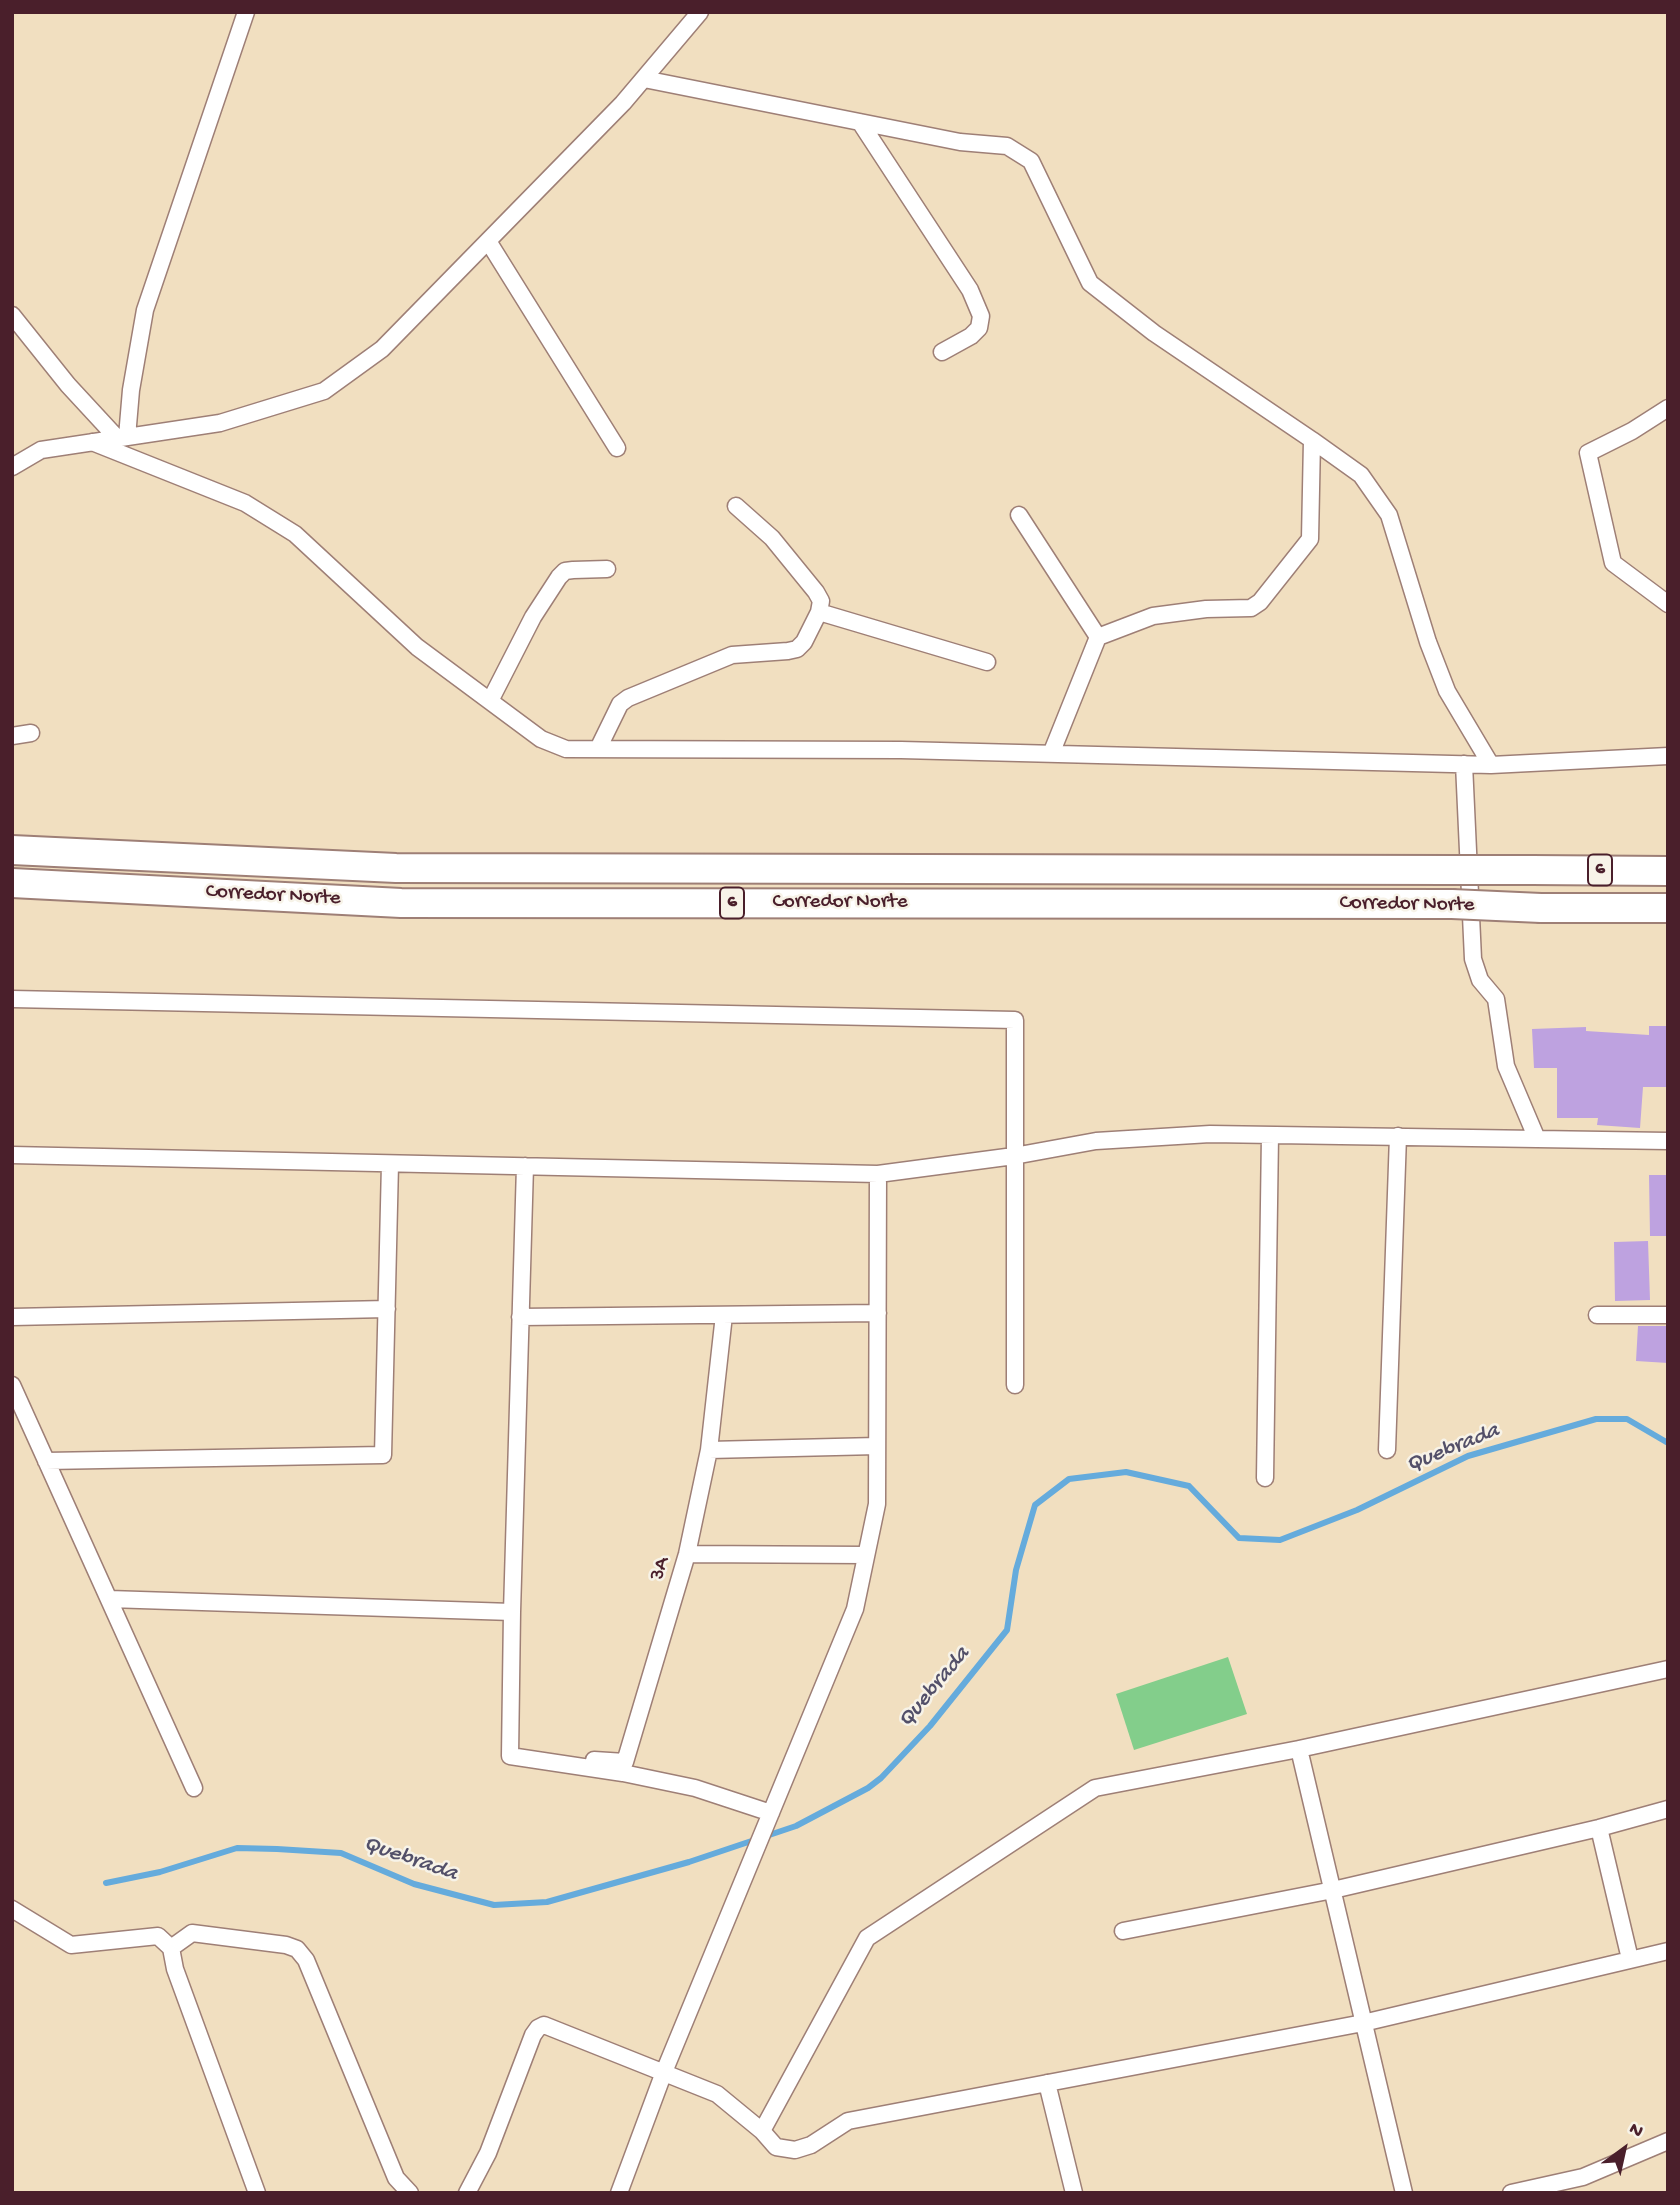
<!DOCTYPE html>
<style>
body{margin:0}
#map{position:relative;width:1680px;height:2205px;overflow:hidden;background:#f1dfc0;font-family:"Gochi Hand",sans-serif}
canvas{display:block}
.frame{position:absolute;inset:0;border:14px solid #4a1f2b;pointer-events:none}
.north{position:absolute;left:1589px;top:2114px;width:70px;height:70px;-webkit-text-stroke:5px #f7f3e8;paint-order:stroke;rotate:33deg;font-size:19px;font-weight:700;line-height:28px;text-align:center;color:#4a1f2b}
.north::after{content:'';display:block;margin:auto;width:24px;height:32px;background:#4a1f2b;clip-path:polygon(50% 0,100% 100%,50% 72%,0 100%)}
</style>
<div id="map">
<canvas width="1680" height="2205"></canvas>
<div class="frame"></div>
<div class="north">N</div>
</div>
<script>
const g = document.querySelector('canvas').getContext('2d');
g.lineJoin = 'round';
function fillPath(path, color) {
  g.fillStyle = color;
  g.fill(path, 'evenodd');
}
function toPath(rows) {
  const path = new Path2D();
  for (const r of rows) {
    path.moveTo(r[0], r[1]);
    for (let i = 2; i < r.length; i += 2) path.lineTo(r[i], r[i + 1]);
  }
  return path;
}
function trace(path, color, width, dash) {
  g.strokeStyle = color;
  g.lineWidth = width;
  g.lineCap = dash ? 'butt' : 'round';
  g.setLineDash(dash || []);
  g.stroke(path);
}
function label(font, color, halo, rows, align = 'center') {
  g.font = font + ' "Gochi Hand",sans-serif';
  g.lineWidth = 5;
  g.setLineDash([]);
  g.textBaseline = 'middle';
  g.strokeStyle = halo;
  g.fillStyle = color;
  for (const [text, x, y, turn = 0] of rows) {
    g.save();
    g.translate(x, y);
    g.rotate((+turn || 0) * Math.PI / 180);
    g.textAlign = isNaN(turn) ? turn : align;
    if (halo) g.strokeText(text, 0, 0);
    g.fillText(text, 0, 0);
    g.restore();
  }
}
fillPath(toPath([
 [1228,1657,1247,1714,1134,1750,1116,1694]
]), '#83ce8b');
trace(toPath([
 [106,1883,160,1872,237,1848,277,1849,341,1853,414,1884,494,1905,547,1902,689,1862,796,1826,868,1788,881,1778,930,1726,1007,1630,1016,1570,1035,1505,1069,1479,1126,1472,1189,1486,1239,1538,1280,1540,1357,1510,1468,1456,1596,1419,1627,1419,1668,1443]
]), '#65abdc', 6);
fillPath(toPath([
 [1649,1026,1668,1026,1668,1087,1643,1087,1640,1128,1597,1125,1598,1118,1557,1118,1557,1068,1534,1068,1532,1029,1586,1027,1586,1031,1649,1035],
 [1649,1175,1668,1175,1668,1236,1650,1236],
 [1648,1241,1650,1300,1615,1301,1614,1242],
 [1638,1326,1668,1326,1668,1363,1636,1361]
]), '#bea2e0');
const minor = toPath([
 [644,79,960,142,1007,146,1031,161,1090,283,1154,333,1312,440,1361,475,1389,515,1428,642,1447,691,1491,765],
 [860,122,970,290,981,316,979,328,971,336,942,352],
 [488,241,617,448],
 [12,315,68,385,117,438],
 [1668,408,1632,431,1588,453,1613,563,1668,604],
 [127,437,131,390,145,310,246,12],
 [92,442,245,503,295,534,417,647,541,739,566,749,901,750,1491,765,1668,756],
 [12,467,41,450,220,423,324,391,382,349,623,103,700,12],
 [1019,515,1098,637,1051,754],
 [819,612,987,662],
 [1098,637,1153,616,1206,609,1251,608,1260,602,1310,539,1312,440],
 [490,701,533,617,559,577,565,571,573,570,607,569],
 [12,736,31,733],
 [598,749,620,704,628,698,732,655,788,651,797,649,804,642,819,612,821,601,816,592,772,538,736,506],
 [1464,764,1473,959,1480,980,1496,999,1506,1066,1537,1139],
 [12,999,1015,1020,1015,1385],
 [12,1155,878,1174,1014,1156,1096,1141,1210,1134,1668,1141],
 [525,1166,512,1612,510,1756,623,1773,695,1788,771,1813],
 [1597,1315,1668,1315],
 [12,1317,387,1309],
 [520,1317,878,1313],
 [12,1385,194,1788],
 [709,1450,877,1446],
 [1387,1450,1398,1136],
 [46,1461,383,1455,390,1164],
 [1265,1478,1270,1135],
 [687,1554,866,1555],
 [109,1599,512,1612],
 [1299,1749,1404,2193],
 [594,1760,625,1762,687,1554,709,1450,724,1315],
 [1599,1828,1630,1959],
 [12,1909,71,1945,158,1936,171,1948,175,1969,257,2193],
 [1123,1931,1333,1890,1599,1828,1668,1809],
 [171,1948,192,1933,286,1945,297,1949,306,1960,396,2178,410,2193],
 [1047,2083,1074,2193],
 [762,2131,867,1938,1095,1788,1299,1749,1668,1669],
 [467,2193,488,2153,533,2035,538,2028,544,2025,717,2094,762,2131,776,2147,795,2150,811,2145,848,2121,1363,2023,1668,1951],
 [619,2193,664,2072,855,1609,877,1504,878,1174],
 [1511,2193,1583,2177,1668,2141]
]);
const motorway = toPath([
 [12,850,396,868,1452,870],
 [1532,870,1668,871],
 [12,883,401,903,1452,904],
 [1541,908,1668,908]
]);
trace(minor, '#9e7f76', 19);
trace(motorway, '#9e7f76', 32);
trace(minor, '#fff', 16);
trace(motorway, '#fff', 28);
const motorwayBridge = toPath([
 [1452,870,1532,870],
 [1452,904,1541,908]
]);
trace(motorwayBridge, '#9e7f76', 32, []);
trace(motorwayBridge, '#fff', 28);
for (const [x, y, w] of [
 [1600,870,24],
 [732,903,24]
]) {
  const box = new Path2D();
  box.roundRect(x - w / 2, y - 15.5, w, 31, 5);
  g.fillStyle = '#f7f3e8';
  g.fill(box);
  trace(box, '#4a1f2b', 2);
}
label('bold 19px', '#4a1f2b', null, [
 ["6",1600,870],
 ["6",732,903]
]);
label('21px', '#4a1f2b', '#f7f3e8', [
 ["Corredor Norte",273,896,3],
 ["Corredor Norte",840,903],
 ["Corredor Norte",1407,905,1],
 ["3A",661,1569,-73]
]);
label('italic 23px', '#535069', '#f7f3e8', [
 ["Quebrada",1453,1449,-22],
 ["Quebrada",935,1688,-50],
 ["Quebrada",410,1860,19]
]);
</script>
